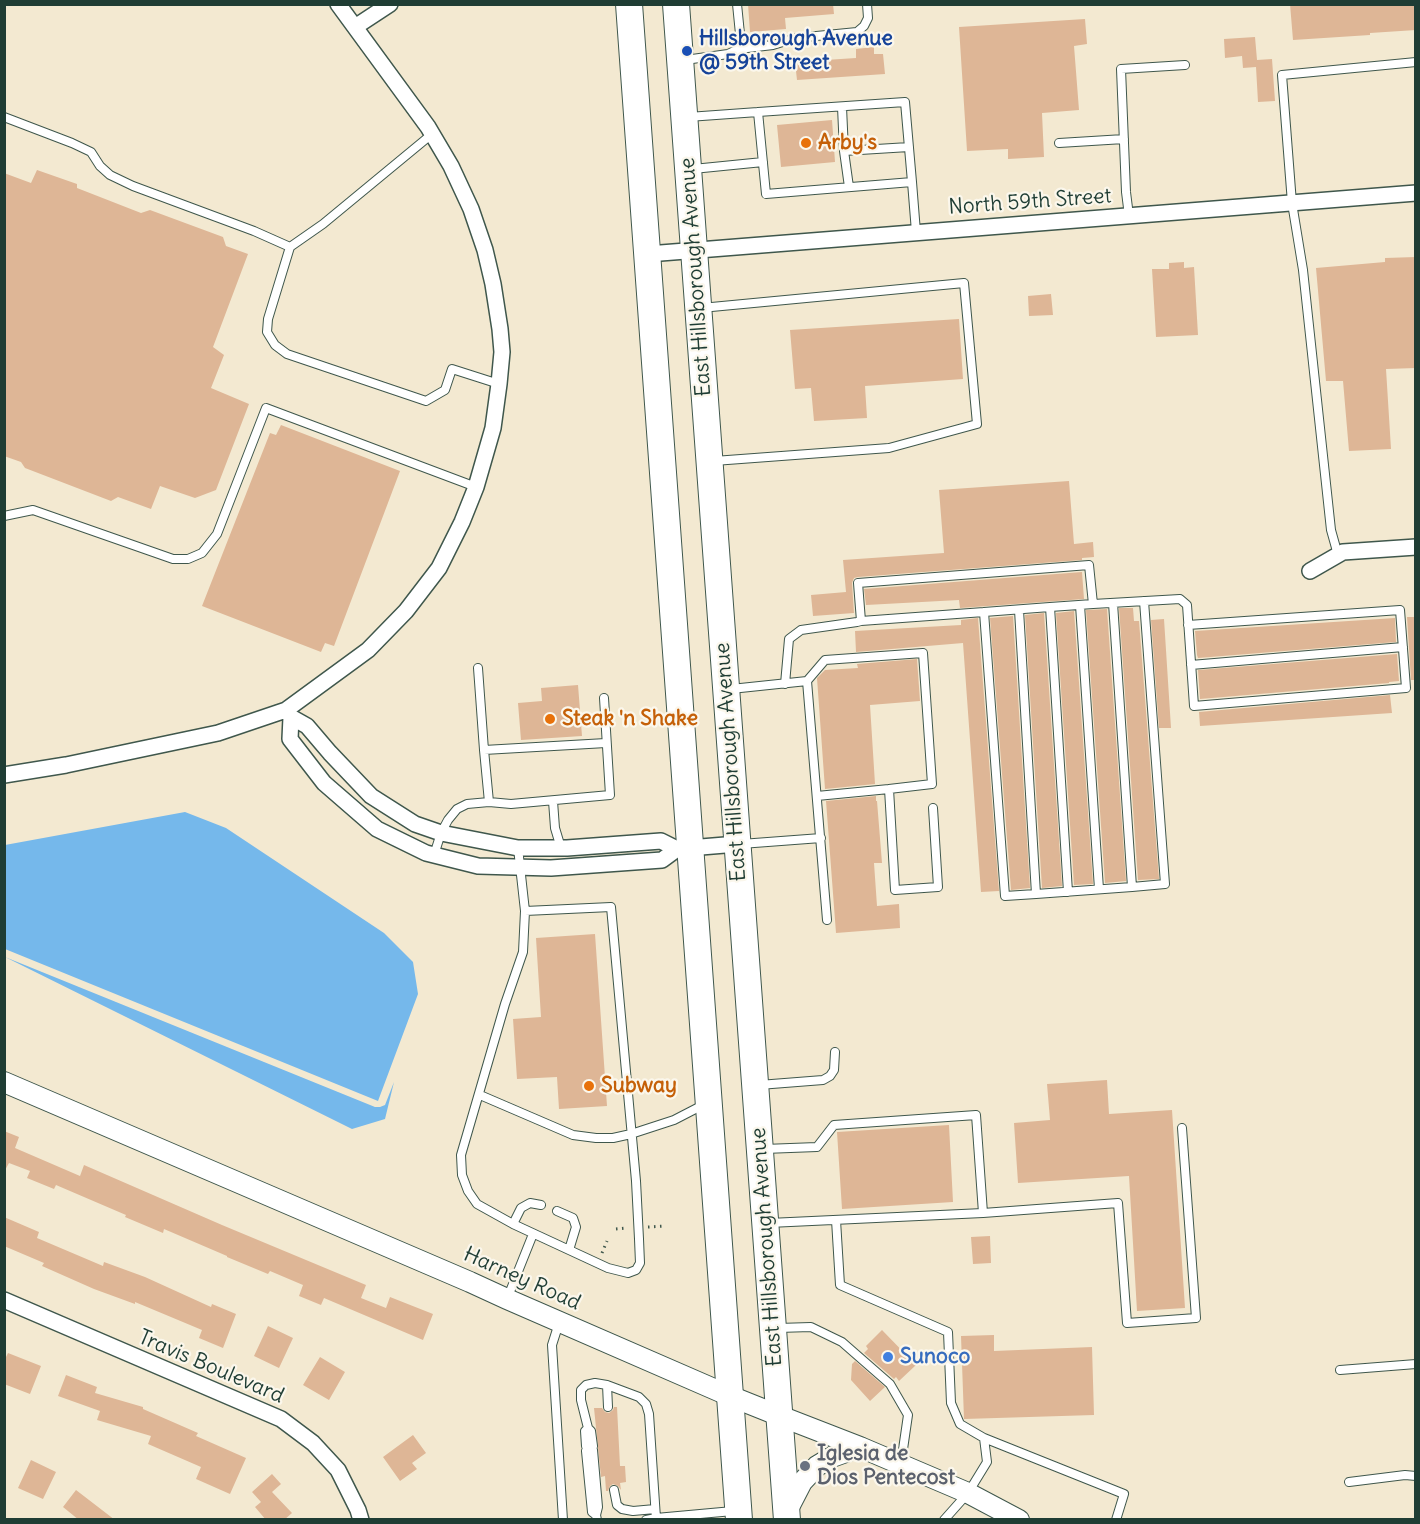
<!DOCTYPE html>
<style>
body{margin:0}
#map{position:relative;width:1420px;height:1524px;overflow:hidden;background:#f3e9d1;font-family:Delius,sans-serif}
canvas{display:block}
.frame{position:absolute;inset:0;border:6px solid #1f3d34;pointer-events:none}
</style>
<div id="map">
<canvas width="1420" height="1524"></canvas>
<div class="frame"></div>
</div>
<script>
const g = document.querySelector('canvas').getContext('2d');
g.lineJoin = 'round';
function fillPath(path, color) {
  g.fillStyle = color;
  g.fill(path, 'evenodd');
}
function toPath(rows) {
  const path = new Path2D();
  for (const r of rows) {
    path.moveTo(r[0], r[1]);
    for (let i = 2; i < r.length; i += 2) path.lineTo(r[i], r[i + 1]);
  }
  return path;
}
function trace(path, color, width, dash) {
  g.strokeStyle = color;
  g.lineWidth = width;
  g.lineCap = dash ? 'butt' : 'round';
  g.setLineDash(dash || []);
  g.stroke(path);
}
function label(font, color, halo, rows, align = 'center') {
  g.font = font + ' Delius,sans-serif';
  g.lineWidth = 4.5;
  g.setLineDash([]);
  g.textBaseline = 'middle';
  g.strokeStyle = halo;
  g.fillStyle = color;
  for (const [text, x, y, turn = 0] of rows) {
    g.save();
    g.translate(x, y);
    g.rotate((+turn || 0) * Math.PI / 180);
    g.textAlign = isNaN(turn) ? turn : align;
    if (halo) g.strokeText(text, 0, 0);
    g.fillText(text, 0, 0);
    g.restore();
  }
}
fillPath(toPath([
 [185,812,226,828,384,933,413,962,418,994,378,1101,5,949,5,845],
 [5,957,375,1107,380,1107,385,1105,394,1082,385,1119,352,1129]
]), '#75b8eb');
fillPath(toPath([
 [748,4,833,4,834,14,785,18,786,29,750,32],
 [1290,4,1416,4,1416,30,1370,33,1370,35,1293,40],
 [1085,19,1087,44,1074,46,1079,110,1042,113,1044,157,1008,159,1008,149,967,151,959,27],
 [1255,37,1257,60,1272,59,1275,101,1258,102,1256,67,1243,68,1242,56,1225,58,1224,39],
 [874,47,874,54,883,54,885,74,797,80,795,62,856,58,856,49],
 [832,120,835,162,781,167,777,125],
 [37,170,77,184,77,188,141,213,150,210,223,237,226,246,248,254,213,347,224,355,211,388,249,404,216,490,195,498,160,486,151,509,118,497,111,501,25,468,21,462,4,456,4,173,31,183],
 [1416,257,1416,368,1386,369,1391,449,1349,451,1343,381,1326,381,1316,268,1385,262,1385,258],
 [1184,262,1184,268,1194,267,1198,335,1156,337,1152,269,1169,269,1169,263],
 [1051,294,1053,315,1029,316,1028,296],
 [959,319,963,379,865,386,867,418,814,421,811,388,795,389,790,330],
 [281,425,400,471,334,646,325,643,321,652,202,606,270,433,276,435],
 [1069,481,1074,544,1093,542,1094,557,1082,558,1082,560,858,577,854,578,852,583,854,613,813,616,811,595,846,592,843,560,944,553,939,490],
 [1082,572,1084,599,960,608,959,600,866,605,864,589],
 [1119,608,1133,608,1134,621,1139,621,1159,879,1138,880],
 [1107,609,1126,881,1105,883,1086,610],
 [1074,611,1093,884,1074,885,1056,613],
 [1044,613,1062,886,1042,888,1025,615],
 [1013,616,1030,888,1011,890,990,618],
 [1407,617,1416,617,1416,680,1411,680],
 [978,618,999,891,981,892,963,643,856,652,855,631,961,625,961,620],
 [1395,618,1396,642,1198,658,1197,655,1195,631],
 [1164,619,1171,728,1159,728,1151,620],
 [1397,654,1399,681,1389,682,1389,683,1200,699,1198,670],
 [917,659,920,701,870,705,875,784,825,789,817,678,825,670,858,668,857,664],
 [578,685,582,736,521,740,518,703,542,701,541,688],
 [1390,695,1392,713,1200,726,1199,712],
 [876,796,876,801,877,801,882,863,874,863,877,906,899,904,900,928,836,933,826,801],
 [595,934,607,1106,559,1109,557,1077,517,1079,513,1019,541,1017,536,938],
 [1107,1080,1109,1114,1172,1110,1185,1308,1137,1311,1129,1176,1018,1183,1014,1123,1050,1120,1047,1084],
 [949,1125,953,1202,842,1209,837,1132],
 [4,1131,19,1137,15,1148,80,1176,84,1165,222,1225,366,1285,361,1298,386,1308,390,1297,433,1314,423,1340,324,1298,321,1305,299,1296,303,1285,270,1271,268,1274,227,1257,227,1256,164,1229,163,1233,125,1217,126,1215,56,1185,54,1189,27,1178,30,1171,9,1163,4,1172],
 [4,1217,39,1232,37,1238,103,1266,104,1262,145,1277,211,1307,212,1304,236,1314,223,1348,199,1338,202,1330,135,1302,135,1304,94,1289,42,1266,44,1263,4,1246],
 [990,1236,991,1263,973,1264,971,1237],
 [268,1326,293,1338,279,1368,254,1356],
 [882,1330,916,1365,899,1381,896,1377,894,1379,864,1353,868,1349,866,1346],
 [994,1335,994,1351,1092,1347,1094,1415,964,1419,961,1336],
 [8,1353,41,1366,30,1394,4,1384,4,1361],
 [320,1357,345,1372,329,1400,303,1385],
 [855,1361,885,1387,870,1401,851,1380,852,1364],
 [66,1375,97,1387,95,1393,143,1407,143,1409,198,1433,196,1436,246,1458,230,1494,196,1479,201,1467,148,1444,151,1436,97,1420,100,1411,58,1396],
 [614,1407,617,1407,620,1466,625,1466,626,1482,620,1483,621,1490,618,1486,613,1484,610,1486,608,1491,606,1491,605,1476,601,1477,594,1408,602,1408,605,1412,609,1413,613,1410],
 [413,1435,426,1453,412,1463,417,1469,400,1481,383,1457],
 [31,1460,56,1472,43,1499,18,1488],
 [272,1474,281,1484,272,1492,292,1513,284,1520,266,1520,255,1507,261,1502,252,1492],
 [76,1490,115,1520,79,1520,63,1507]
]), '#deb696');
const service = toPath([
 [739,49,773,45,796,38,857,32,864,26,868,18,867,4],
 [685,60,728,54,739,49,740,34,737,4],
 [842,107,844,151],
 [4,117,72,143,91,152,100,166,110,175,133,186,254,231,290,247,268,319,267,332,275,345,287,354,426,401,445,390,452,369,499,384],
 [688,117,758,112],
 [1059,143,1124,139],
 [693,169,763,162],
 [912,182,766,194,758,112,905,102,912,182,916,232],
 [849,187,844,151,909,147],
 [1129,216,1126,192,1121,69,1185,65],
 [290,247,323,224,432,134],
 [701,308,964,283,977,424,889,448,714,461],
 [4,516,33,510,173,559,188,559,202,553,217,534,266,408,476,487],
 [1338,555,1331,530,1303,270,1292,203,1282,75,1416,62],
 [1093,604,1180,599,1187,605,1194,706,1406,688,1400,610,1188,625],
 [1080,605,1099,889],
 [1050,607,1068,892],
 [1019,610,1036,894],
 [984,612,1005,896,1036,894,1132,887,1113,603],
 [1191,665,1403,647],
 [478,668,484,750],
 [807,681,825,660,923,653,932,784,889,789],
 [785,684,789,639,801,630,857,622,861,621,984,612,1050,607,1093,604,1089,565,858,583,861,621],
 [731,689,807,681,827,920],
 [817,796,889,789,895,890,938,887,933,808],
 [553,801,555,828,561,848],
 [489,802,484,750,606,743],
 [741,844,821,838],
 [518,848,525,911,611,907,636,1181,639,1239,640,1263,636,1270,628,1273,608,1268,513,1224,477,1204,468,1191,462,1175,461,1155,505,1004,523,952,525,911],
 [434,855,441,833,448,820,457,809,467,804,489,802,511,804,610,795,604,698],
 [1132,887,1165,884,1144,601],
 [759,1085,823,1080,830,1076,834,1070,835,1052],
 [480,1095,573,1135,596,1138,613,1138,631,1134,674,1120,705,1104],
 [764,1149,817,1147,834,1125,976,1115,983,1213],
 [557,1211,573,1218,576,1227,569,1250],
 [836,1220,840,1285,948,1332,951,1403,960,1424,984,1438,987,1462,968,1493,944,1520],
 [769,1223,983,1213,1118,1203,1127,1323,1196,1318,1182,1128],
 [513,1224,521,1208,530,1203,541,1205],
 [507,1299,533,1234],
 [559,1323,552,1345,563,1520],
 [778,1328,811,1327,842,1342,890,1384,908,1415,901,1463],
 [1340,1370,1416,1364],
 [607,1385,608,1407],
 [588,1428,591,1431,593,1446],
 [984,1438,1124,1494,1116,1520],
 [586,1446,585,1431,588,1428,581,1400,581,1390,586,1385,595,1383,607,1385,639,1397,646,1404,649,1414,656,1518,733,1511],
 [593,1450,598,1507,596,1515],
 [586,1451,592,1512,596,1515,597,1520],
 [1349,1482,1405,1475,1416,1476],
 [614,1490,617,1505,622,1509,633,1511,655,1509],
 [646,1520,656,1518]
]);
const minor = toPath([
 [355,27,390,4],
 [648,254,1416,193],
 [1310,571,1343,552,1416,547],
 [286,710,291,717,307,726,330,753,371,796,415,824,441,833,518,848,567,848,661,841,677,849],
 [291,717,290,739,324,783,377,829,426,853,478,866,551,868,662,860,677,849,737,844],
 [4,775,66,765,218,733,286,710,368,650,406,611,439,568,462,522,476,487,493,428,499,384,502,352,500,329,493,284,485,250,471,209,451,166,428,127,338,4],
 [4,1300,281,1419,313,1443,338,1470,358,1510,361,1520]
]);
const tertiary = toPath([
 [4,1082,470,1282,507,1299,730,1396,780,1416,860,1447,968,1493,1019,1520],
 [786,1513,802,1482,817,1466,832,1457,860,1447]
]);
const primary = toPath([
 [629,4,739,1520],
 [676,4,787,1520]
]);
trace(service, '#3f574c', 10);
trace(minor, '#3f574c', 18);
trace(tertiary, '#3f574c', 22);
trace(primary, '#3f574c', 28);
trace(toPath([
 [648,1227,665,1226],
 [616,1229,627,1228],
 [602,1253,607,1241]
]), '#3f574c', 3, [1.5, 4.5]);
trace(service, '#fff', 8);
trace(minor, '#fff', 15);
trace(tertiary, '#fff', 20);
trace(primary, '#fff', 26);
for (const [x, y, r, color] of [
 [687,51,6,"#1a4fb4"],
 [806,143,6,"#e8710a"],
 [550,719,6,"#e8710a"],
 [589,1086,6,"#e8710a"],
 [888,1357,6,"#3f7fe0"],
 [805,1466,6,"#6b7280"]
]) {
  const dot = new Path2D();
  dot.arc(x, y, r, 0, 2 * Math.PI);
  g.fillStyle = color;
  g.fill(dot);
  trace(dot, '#fbf7ec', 2);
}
label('bold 21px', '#164399', '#fbf7ec', [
 ["Hillsborough Avenue",699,39],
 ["@ 59th Street",699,63]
], 'left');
label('bold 21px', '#c56008', '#fbf7ec', [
 ["Arby's",818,143],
 ["Steak 'n Shake",562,719],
 ["Subway",601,1086]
], 'left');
label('21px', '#1f3d34', '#fbf7ec', [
 ["North 59th Street",1030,202,-4],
 ["East Hillsborough Avenue",696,277,-94],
 ["East Hillsborough Avenue",731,762,-94],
 ["East Hillsborough Avenue",767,1247,-94],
 ["Harney Road",522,1279,24],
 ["Travis Boulevard",211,1367,23]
]);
label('bold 21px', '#366cbe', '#fbf7ec', [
 ["Sunoco",900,1357]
], 'left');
label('bold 21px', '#5b616d', '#fbf7ec', [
 ["Iglesia de",817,1454],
 ["Dios Pentecost",817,1478]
], 'left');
</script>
